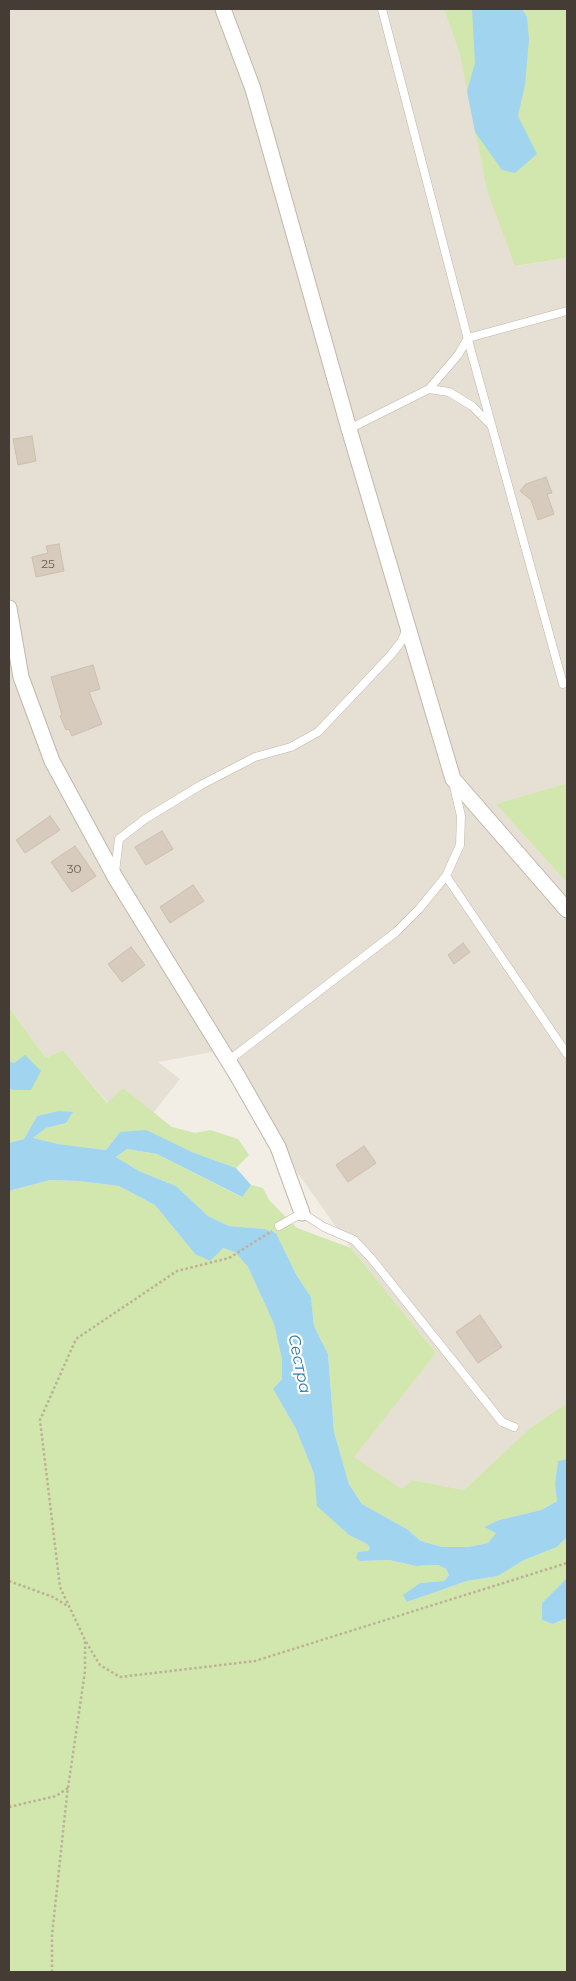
<!DOCTYPE html>
<meta charset="utf-8">
<style>
body{margin:0}
#map{position:relative;width:576px;height:1981px;overflow:hidden;background:#f2ede5;font-family:Montserrat,sans-serif}
canvas{display:block}
.frame{position:absolute;inset:0;border:10px solid #453d35;pointer-events:none}
</style>
<div id="map">
<canvas width="576" height="1981"></canvas>
<div class="frame"></div>
</div>
<script>
const g = document.querySelector('canvas').getContext('2d');
g.lineJoin = 'round';
function fillPath(path, color) {
  g.fillStyle = color;
  g.fill(path, 'evenodd');
}
function toPath(rows) {
  const path = new Path2D();
  for (const r of rows) {
    path.moveTo(r[0], r[1]);
    for (let i = 2; i < r.length; i += 2) path.lineTo(r[i], r[i + 1]);
  }
  return path;
}
function trace(path, color, width, dash) {
  g.strokeStyle = color;
  g.lineWidth = width;
  g.lineCap = dash ? 'butt' : 'round';
  g.setLineDash(dash || []);
  g.stroke(path);
}
function label(font, color, halo, rows, align = 'center') {
  g.font = font + ' Montserrat,sans-serif';
  g.lineWidth = 4.5;
  g.setLineDash([]);
  g.textBaseline = 'middle';
  g.strokeStyle = halo;
  g.fillStyle = color;
  for (const [text, x, y, turn = 0] of rows) {
    g.save();
    g.translate(x, y);
    g.rotate((+turn || 0) * Math.PI / 180);
    g.textAlign = isNaN(turn) ? turn : align;
    if (halo) g.strokeText(text, 0, 0);
    g.fillText(text, 0, 0);
    g.restore();
  }
}
fillPath(toPath([
 [9,9,444,9,460,55,516,266,567,258,567,783,496,804,567,883,567,1403,529,1429,464,1490,413,1480,403,1490,353,1457,436,1353,351,1248,212,1052,158,1062,180,1079,153,1113,123,1088,108,1103,63,1050,46,1058,9,1008]
]), '#e6dfd3');
fillPath(toPath([
 [444,9,567,9,567,258,515,266,487,190,460,55],
 [567,783,567,883,496,804],
 [9,1008,46,1058,63,1050,107,1103,123,1088,172,1127,195,1133,210,1130,238,1139,249,1155,236,1168,192,1152,120,1132,106,1150,58,1144,32,1138,46,1128,66,1123,72,1113,58,1111,37,1116,24,1139,9,1143,9,1088,13,1090,14,1063,9,1061],
 [127,1149,157,1154,241,1197,251,1185,263,1188,269,1200,297,1228,351,1248,436,1353,354,1457,402,1489,413,1480,464,1490,529,1429,567,1403,567,1459,558,1461,555,1483,558,1500,541,1510,499,1520,484,1527,497,1533,488,1543,468,1547,443,1547,421,1541,407,1529,362,1504,349,1484,334,1432,328,1354,314,1326,311,1297,297,1276,276,1233,265,1229,229,1226,208,1216,176,1186,139,1171,116,1157],
 [50,1180,79,1181,119,1186,155,1205,195,1254,223,1248,235,1252,248,1267,274,1324,282,1360,282,1379,273,1389,296,1429,314,1474,318,1506,349,1535,367,1544,370,1548,360,1561,389,1560,416,1566,438,1565,446,1569,449,1575,444,1581,420,1583,407,1602,467,1581,498,1576,524,1560,557,1547,567,1537,567,1579,565,1580,542,1603,542,1620,553,1624,567,1618,567,1972,9,1972,9,1191]
]), '#d1e7ad');
fillPath(toPath([
 [472,9,522,9,527,17,529,39,525,85,518,116,537,154,515,173,502,170,475,132,467,91,475,63],
 [25,1055,41,1071,31,1090,13,1090,9,1088,9,1061,14,1063],
 [58,1111,73,1112,66,1123,46,1128,33,1138,58,1144,106,1150,120,1132,146,1130,192,1152,236,1168,251,1185,242,1197,157,1154,127,1149,116,1157,139,1171,176,1186,208,1216,229,1226,265,1229,276,1233,297,1276,311,1297,314,1326,328,1354,334,1432,349,1484,362,1504,407,1529,421,1541,443,1547,468,1547,488,1543,496,1533,484,1527,499,1520,541,1510,557,1501,555,1483,558,1461,567,1459,567,1537,557,1547,524,1560,498,1576,467,1581,407,1602,403,1595,420,1583,444,1581,449,1575,446,1569,438,1565,416,1566,389,1560,360,1561,356,1558,358,1552,368,1551,370,1548,367,1544,349,1535,317,1506,314,1474,296,1429,273,1389,282,1379,282,1360,274,1324,248,1267,235,1252,223,1248,210,1261,195,1254,155,1205,119,1186,79,1181,50,1180,9,1191,9,1143,24,1139,37,1116],
 [567,1579,567,1618,553,1624,542,1620,542,1603,565,1580]
]), '#a1d5ef');
const building = toPath([
 [32,436,36,461,18,465,13,439,32,436],
 [546,477,552,493,547,494,554,514,538,520,531,500,520,491,526,484,546,477],
 [59,544,64,571,36,577,32,557,48,553,46,546,59,544],
 [93,665,100,689,89,692,102,724,72,736,69,729,66,730,60,716,62,715,51,677,93,665],
 [50,816,60,830,25,853,16,840,50,816],
 [162,831,173,849,146,865,135,847,162,831],
 [75,846,96,876,72,892,51,862,75,846],
 [193,885,204,901,170,923,160,907,193,885],
 [463,943,470,952,454,964,448,955,463,943],
 [131,947,145,965,122,982,108,964,131,947],
 [364,1146,376,1163,348,1182,336,1165,364,1146],
 [480,1315,502,1347,478,1363,456,1332,480,1315]
]);
fillPath(building, '#d7cbbd');
trace(building, '#cfbfae', 1);
const service = toPath([
 [382,9,471,351,563,684],
 [429,389,458,355,468,338,567,311],
 [349,429,429,389,449,392,472,406,491,425],
 [115,872,119,839,145,819,201,785,255,757,291,747,318,732,390,656,401,642,407,629],
 [446,876,567,1054],
 [228,1061,396,932,419,909,446,876,460,845,461,816,454,786],
 [279,1226,302,1213,324,1227,354,1240,371,1258,502,1422,514,1427]
]);
const minor = toPath([
 [223,9,253,89,349,429,453,779,567,910],
 [9,608,21,677,52,761,115,877,237,1075,278,1147,302,1213]
]);
trace(service, '#c1b7ab', 9);
trace(minor, '#c1b7ab', 17);
trace(toPath([
 [9,1581,53,1597,69,1607],
 [86,1642,100,1665,120,1677,255,1661,567,1563],
 [9,1807,56,1796,68,1788],
 [52,1972,52,1935,67,1795,85,1671,85,1640,60,1587,40,1420,76,1339,177,1271,229,1258,272,1231]
]), '#bfaf99', 2.5, [2.5, 2.5]);
trace(service, '#fff', 8);
trace(minor, '#fff', 15);
label('12px', '#6a6057', null, [
 ["25",48,564],
 ["30",74,869]
]);
label('italic 16px', '#2e7ca7', '#fff', [
 ["Сестра",299,1364,78]
]);
</script>
